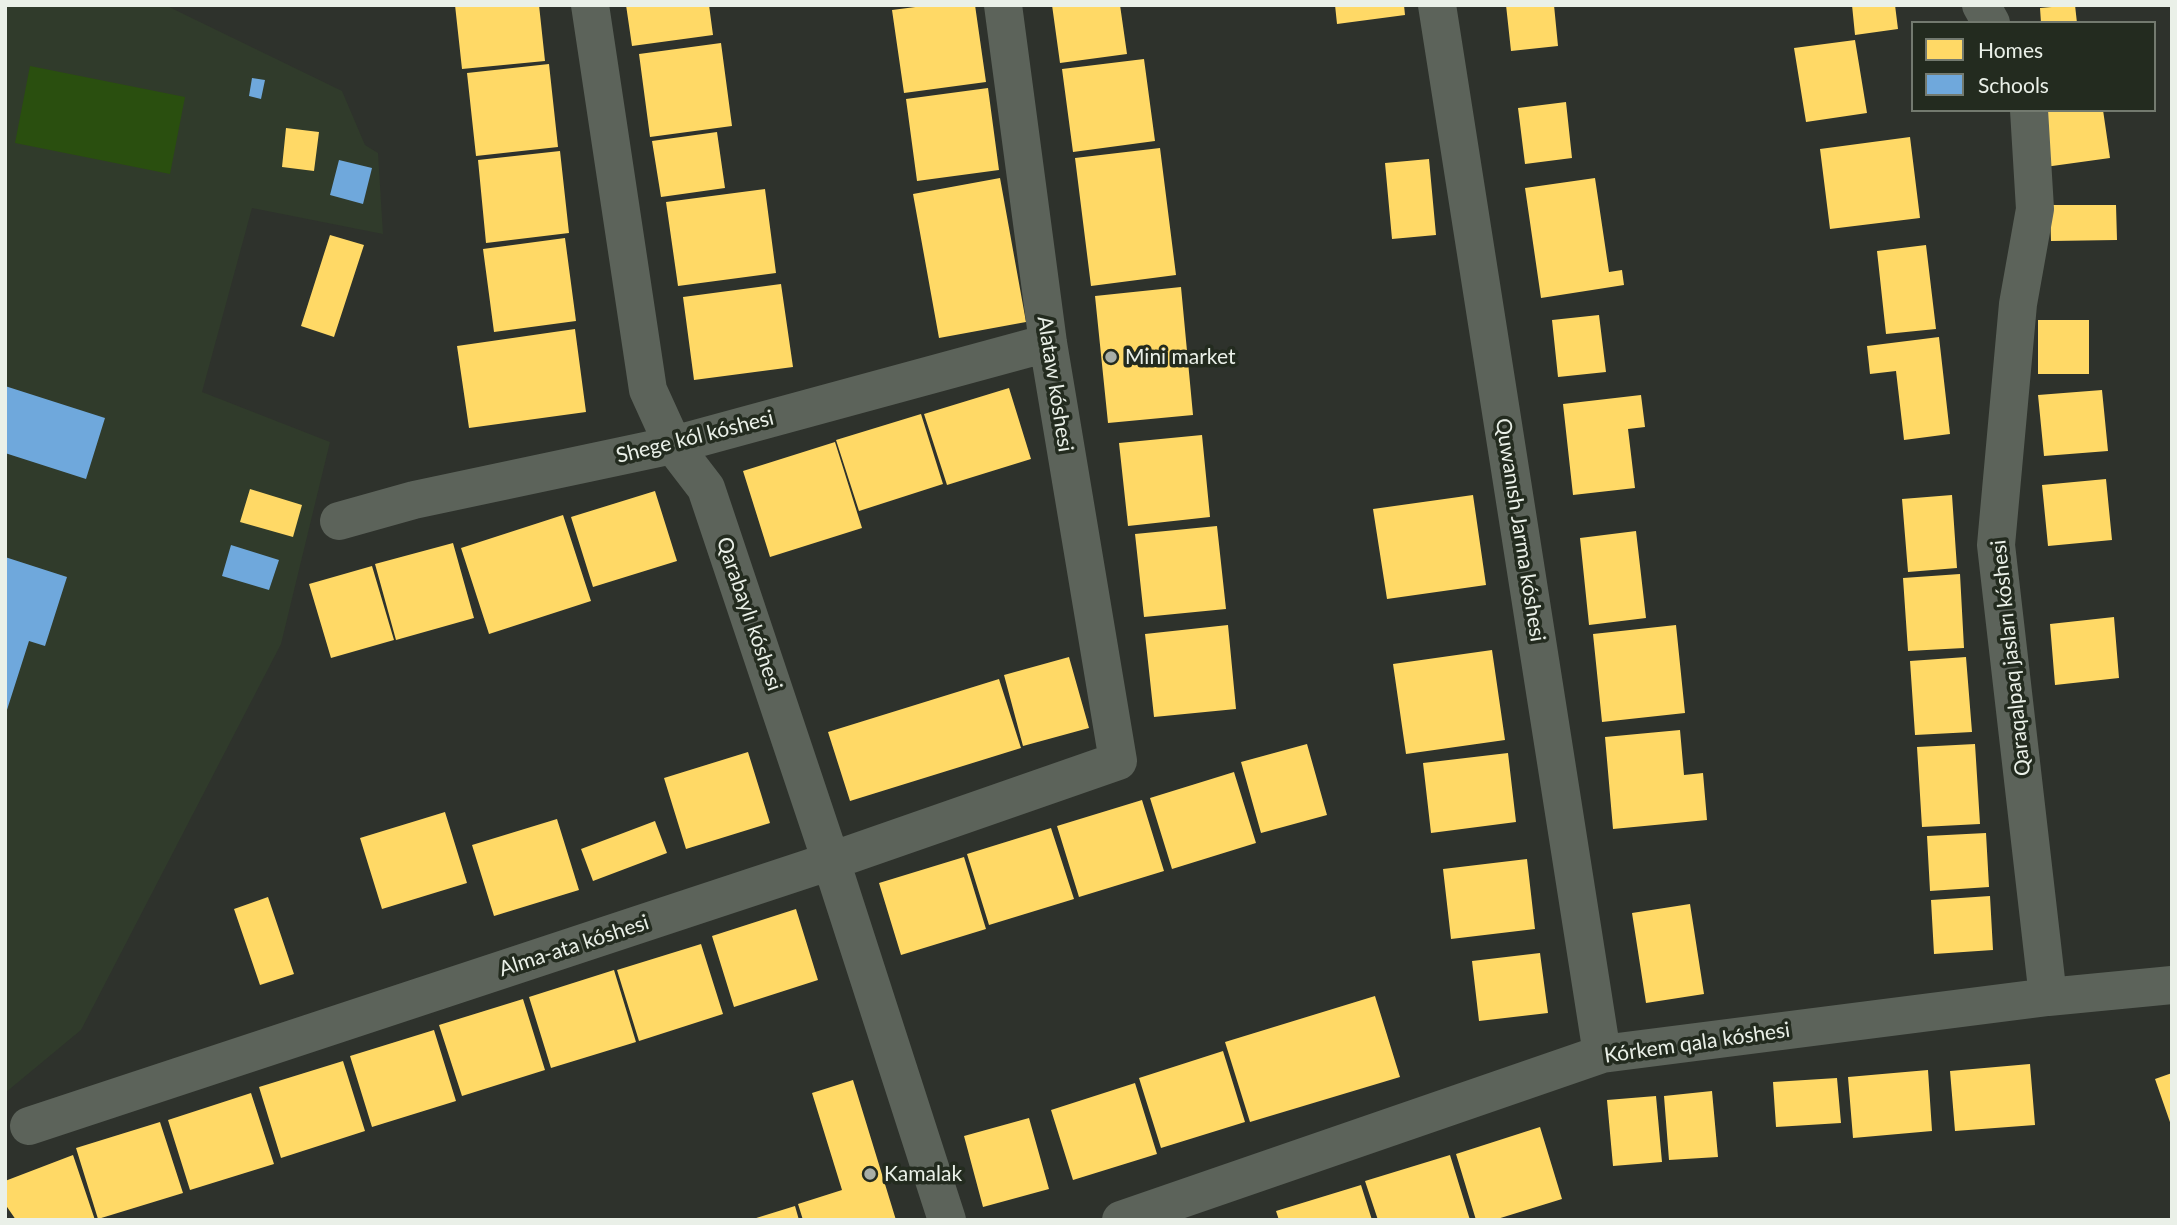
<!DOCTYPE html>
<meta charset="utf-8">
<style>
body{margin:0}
#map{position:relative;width:2177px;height:1225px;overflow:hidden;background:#2e322c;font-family:Lato,sans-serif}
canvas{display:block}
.frame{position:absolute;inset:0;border:7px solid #eaf0e8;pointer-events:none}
.legend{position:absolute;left:1911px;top:21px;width:245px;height:91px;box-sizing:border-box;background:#232b1f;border:2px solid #737a6f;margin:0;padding:9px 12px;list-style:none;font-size:21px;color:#eaf0e8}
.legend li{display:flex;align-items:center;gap:14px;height:35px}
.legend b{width:35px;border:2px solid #737a6f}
</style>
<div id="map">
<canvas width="2177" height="1225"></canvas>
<div class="frame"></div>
<ul class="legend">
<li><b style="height:19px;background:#ffd966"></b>Homes</li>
<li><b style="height:19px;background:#6fa8dc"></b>Schools</li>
</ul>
</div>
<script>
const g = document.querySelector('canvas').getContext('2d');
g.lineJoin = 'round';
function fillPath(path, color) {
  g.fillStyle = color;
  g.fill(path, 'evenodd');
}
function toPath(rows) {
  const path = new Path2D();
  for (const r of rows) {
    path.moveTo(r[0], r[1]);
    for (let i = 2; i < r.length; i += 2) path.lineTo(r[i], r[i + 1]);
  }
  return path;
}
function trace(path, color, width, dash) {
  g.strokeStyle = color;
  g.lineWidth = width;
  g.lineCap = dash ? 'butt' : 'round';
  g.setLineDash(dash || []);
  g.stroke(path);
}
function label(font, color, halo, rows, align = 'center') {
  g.font = font + ' Lato,sans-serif';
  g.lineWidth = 7;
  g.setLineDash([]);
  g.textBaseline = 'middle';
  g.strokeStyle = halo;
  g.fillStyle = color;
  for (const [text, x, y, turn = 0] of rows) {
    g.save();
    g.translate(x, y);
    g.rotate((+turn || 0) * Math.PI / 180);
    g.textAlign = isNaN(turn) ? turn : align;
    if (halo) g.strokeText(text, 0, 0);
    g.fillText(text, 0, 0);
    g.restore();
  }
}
fillPath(toPath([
 [5,5,165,5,342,91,365,145,378,153,383,234,252,208,202,392,330,442,281,644,81,1030,5,1093]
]), '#303b2b');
fillPath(toPath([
 [30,66,185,97,170,174,15,143]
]), '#2a4f0f');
fillPath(toPath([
 [455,5,539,5,545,61,462,69],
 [626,5,709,5,713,35,632,46],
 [931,5,975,5,986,82,904,93,892,10],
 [1052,5,1120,5,1127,54,1060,63],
 [1335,5,1404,5,1405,15,1337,24],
 [1506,5,1554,5,1558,46,1511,51],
 [1852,5,1895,5,1898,29,1855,35],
 [2075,5,2077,23,2041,23,2040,8],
 [1855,40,1867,113,1806,122,1794,48],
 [721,43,732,126,650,137,639,54],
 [1144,59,1155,141,1073,152,1062,69],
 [549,64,558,147,476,156,467,73],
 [988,88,999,170,917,181,906,99],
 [1566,102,1572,158,1525,164,1518,108],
 [2038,110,2103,110,2110,158,2045,167],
 [286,128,319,132,314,171,282,167],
 [717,132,725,188,661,197,652,141],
 [1910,137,1920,218,1830,229,1820,149],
 [1160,148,1176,275,1091,286,1075,158],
 [560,151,569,233,486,243,478,160],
 [1429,159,1436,235,1392,239,1385,163],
 [1000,178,1026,322,939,338,913,194],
 [1595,178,1609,272,1622,270,1624,285,1541,298,1525,188],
 [765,189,776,273,678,286,666,202],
 [2050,205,2116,205,2117,240,2051,241],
 [330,235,364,245,334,337,301,326],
 [565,238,576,321,494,332,483,249],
 [1926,245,1936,329,1886,334,1877,251],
 [781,284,793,367,694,380,683,297],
 [1181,287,1193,415,1108,423,1095,296],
 [1599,315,1606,372,1558,377,1552,320],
 [2038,320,2089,320,2089,374,2038,374],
 [575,329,586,412,469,428,457,346],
 [1939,337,1950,434,1904,440,1896,371,1870,374,1867,346],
 [1009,388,1031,459,947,485,924,414],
 [2102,390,2108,451,2044,456,2038,395],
 [1641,395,1645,427,1628,429,1635,488,1573,495,1563,404],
 [921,414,943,484,859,511,836,440],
 [1202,435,1210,517,1128,526,1119,443],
 [835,442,862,528,770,557,743,471],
 [2106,479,2112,540,2048,546,2042,485],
 [250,489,302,505,293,537,240,522],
 [655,491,677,561,593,587,571,517],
 [1473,495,1486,585,1387,599,1373,509],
 [1952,495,1957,568,1908,572,1902,499],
 [563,515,591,601,489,634,461,548],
 [1217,526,1226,609,1144,617,1135,534],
 [1636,531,1646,618,1589,625,1580,538],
 [453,543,474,618,396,640,375,564],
 [372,566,394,640,331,658,309,584],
 [1960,574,1964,648,1908,651,1903,578],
 [2114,617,2119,678,2055,685,2050,624],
 [1228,625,1236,709,1154,717,1145,634],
 [1676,625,1685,713,1602,722,1593,634],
 [1492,650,1505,740,1406,754,1393,664],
 [1069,657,1089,728,1023,746,1004,675],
 [1966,657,1972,732,1915,735,1910,661],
 [999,679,1021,748,850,801,828,732],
 [1680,730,1684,775,1703,773,1707,820,1613,829,1605,737],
 [1307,744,1327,815,1261,833,1241,762],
 [1975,744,1980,824,1922,827,1917,747],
 [748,752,770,823,686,849,664,778],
 [1508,753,1516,822,1431,833,1423,763],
 [1234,772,1256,843,1172,869,1150,798],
 [1142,800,1164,871,1079,897,1057,826],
 [445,812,467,883,382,909,360,838],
 [557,819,579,890,494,916,472,845],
 [655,821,667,853,593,881,581,849],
 [1051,828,1074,899,989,925,967,854],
 [1986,833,1989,887,1930,891,1927,836],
 [964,857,986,929,901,955,879,883],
 [1527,859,1535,929,1451,939,1443,869],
 [1990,896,1993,950,1934,954,1931,900],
 [268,897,294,974,260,985,234,909],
 [1690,904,1704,994,1646,1003,1632,913],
 [796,909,818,980,734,1007,712,936],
 [701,944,723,1014,639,1041,617,970],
 [1540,953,1548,1013,1479,1021,1472,961],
 [614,970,636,1042,551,1068,529,997],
 [1375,996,1400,1077,1250,1122,1225,1042],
 [523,999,545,1070,462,1096,439,1025],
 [434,1030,456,1101,372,1127,350,1056],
 [1223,1051,1245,1122,1161,1148,1139,1078],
 [343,1061,365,1131,281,1158,259,1087],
 [2030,1064,2035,1125,1955,1131,1950,1071],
 [1928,1070,1932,1131,1853,1138,1848,1077],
 [2172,1073,2172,1125,2171,1125,2155,1079],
 [1837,1078,1841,1123,1776,1127,1773,1082],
 [853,1080,896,1220,803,1220,798,1204,842,1190,812,1093],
 [1135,1083,1157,1154,1073,1180,1051,1110],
 [1712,1091,1718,1157,1669,1160,1664,1096],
 [251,1093,274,1164,190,1190,168,1120],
 [1656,1096,1662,1162,1613,1166,1607,1100],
 [1029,1118,1049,1189,983,1207,964,1136],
 [160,1122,183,1193,98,1219,76,1148],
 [1540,1127,1562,1199,1494,1220,1476,1220,1456,1154],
 [73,1155,95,1220,16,1220,5,1204,5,1181],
 [1450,1155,1470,1220,1378,1220,1365,1181],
 [1361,1185,1372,1220,1279,1220,1276,1211],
 [795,1206,799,1220,753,1220,753,1219]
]), '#ffd966');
fillPath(toPath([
 [252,78,265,80,261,99,249,96],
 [339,160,372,168,363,204,330,195],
 [5,386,105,418,86,479,5,453],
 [231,545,279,560,269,590,222,576],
 [5,557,67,577,45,646,29,641,6,713]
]), '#6fa8dc');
trace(toPath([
 [590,5,648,390,673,445,706,488,831,861,947,1220],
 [1437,5,1602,1054],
 [1981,5,1991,23],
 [2029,110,2035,209,2018,304,1996,545,2048,997],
 [339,521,414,500,673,445,1048,343],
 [29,1126,831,861,1118,761,1048,343,1003,5],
 [1121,1220,1602,1054,2048,997,2172,985]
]), '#5c635a', 38);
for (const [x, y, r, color] of [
 [1111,357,7,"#a8aea6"],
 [870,1174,7,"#a8aea6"]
]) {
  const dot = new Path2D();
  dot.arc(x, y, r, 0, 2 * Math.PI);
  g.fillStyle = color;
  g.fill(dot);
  trace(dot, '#232b1f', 2.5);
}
label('21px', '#eaf0e8', '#232b1f', [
 ["Mini market",1125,357],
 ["Kamalak",884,1174]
], 'left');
label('21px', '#eaf0e8', '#232b1f', [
 ["Alataw kóshesi",1055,384,81],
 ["Shege kól kóshesi",695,437,-14],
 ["Quwanısh Jarma kóshesi",1520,530,81],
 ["Qarabaylı kóshesi",749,614,71],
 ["Qaraqalpaq jasları kóshesi",2011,658,-96],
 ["Alma-ata kóshesi",574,946,-18],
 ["Kórkem qala kóshesi",1697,1043,-8]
]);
</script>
